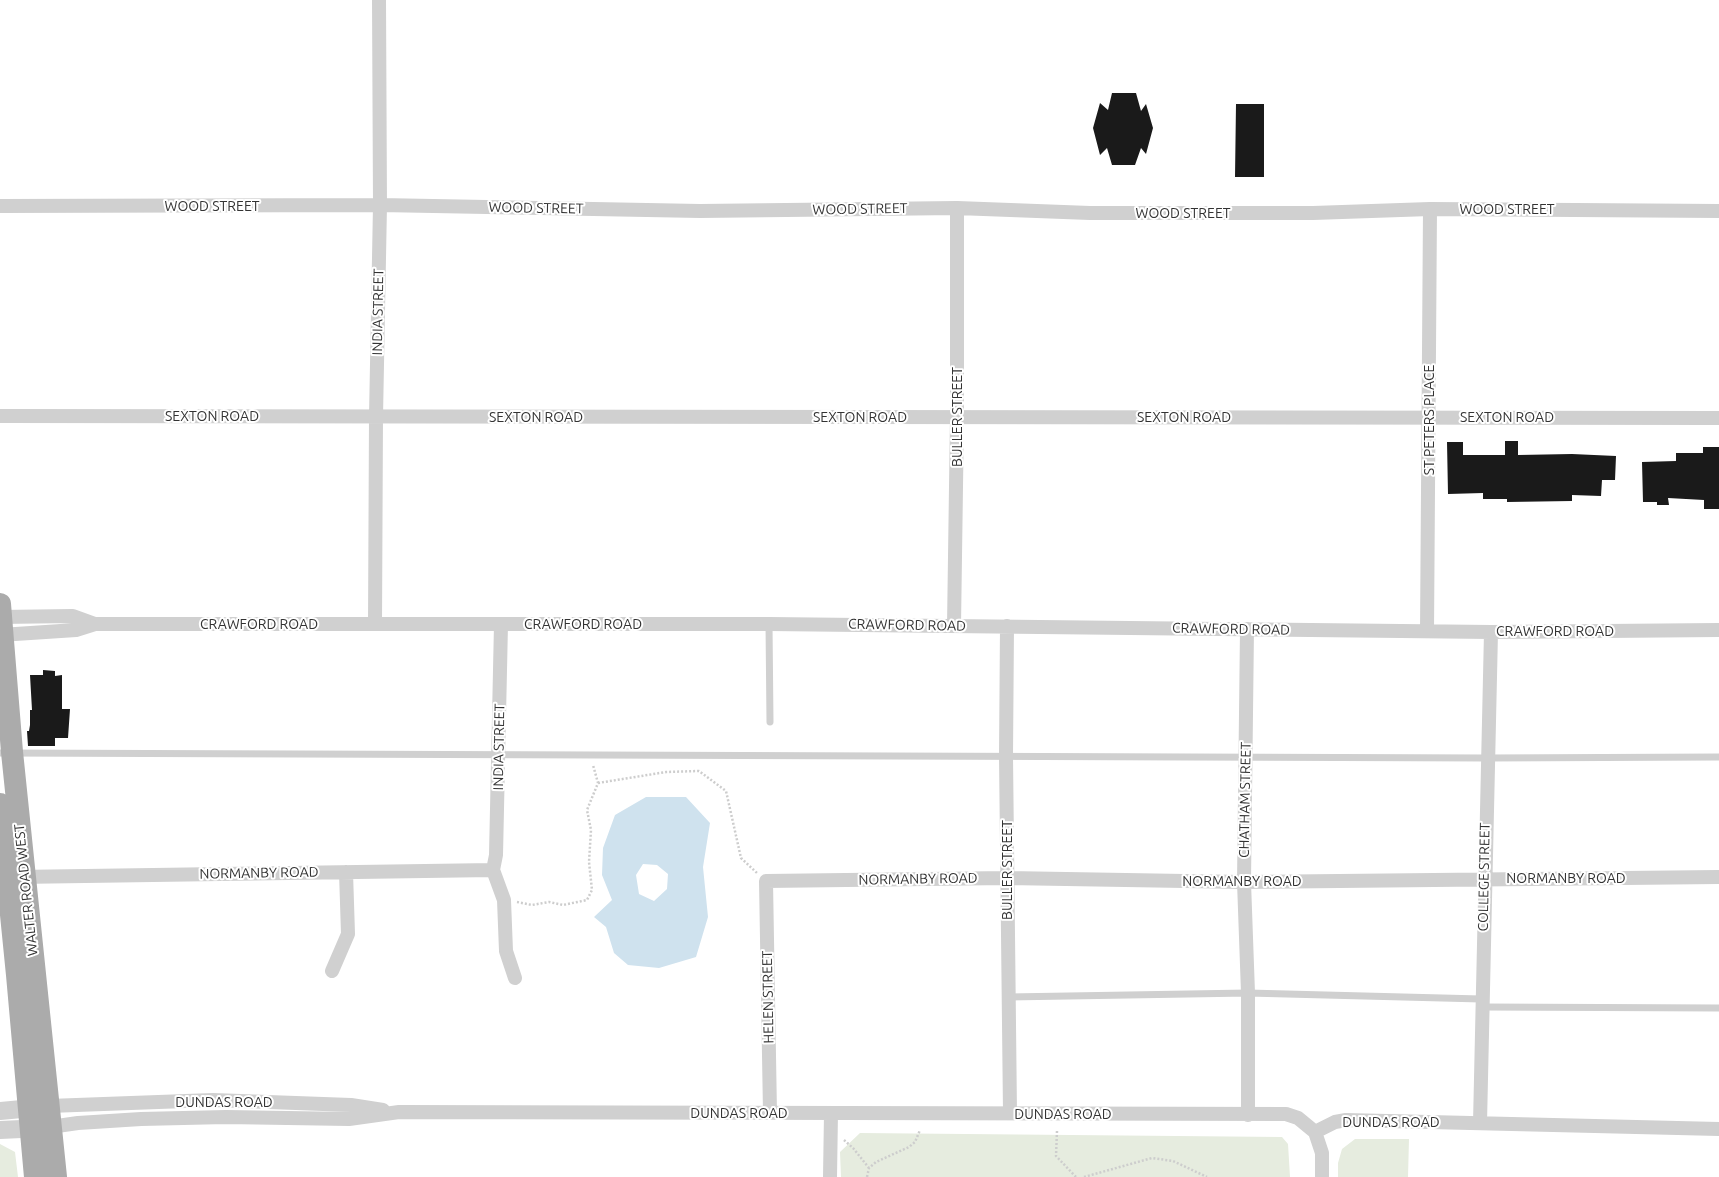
<!DOCTYPE html>
<style>
body{margin:0}
canvas{display:block;background:#fff}
</style>
<canvas width="1719" height="1177"></canvas>
<script>
const g = document.querySelector('canvas').getContext('2d');
g.lineJoin = 'round';
function fillPath(path, color) {
  g.fillStyle = color;
  g.fill(path, 'evenodd');
}
function toPath(rows) {
  const path = new Path2D();
  for (const r of rows) {
    path.moveTo(r[0], r[1]);
    for (let i = 2; i < r.length; i += 2) path.lineTo(r[i], r[i + 1]);
  }
  return path;
}
function trace(path, color, width, dash) {
  g.strokeStyle = color;
  g.lineWidth = width;
  g.lineCap = dash ? 'butt' : 'round';
  g.setLineDash(dash || []);
  g.stroke(path);
}
function label(font, color, halo, rows, align = 'center') {
  g.font = font + ' Ubuntu,sans-serif';
  g.lineWidth = 4;
  g.setLineDash([]);
  g.textBaseline = 'middle';
  g.strokeStyle = halo;
  g.fillStyle = color;
  for (const [text, x, y, turn = 0] of rows) {
    g.save();
    g.translate(x, y);
    g.rotate((+turn || 0) * Math.PI / 180);
    g.textAlign = isNaN(turn) ? turn : align;
    if (halo) g.strokeText(text, 0, 0);
    g.fillText(text, 0, 0);
    g.restore();
  }
}
fillPath(toPath([
 [860,1133,1282,1137,1288,1144,1290,1177,841,1177,840,1152],
 [1355,1139,1409,1139,1408,1177,1338,1177,1338,1163,1342,1149],
 [0,1144,15,1152,18,1177,0,1177]
]), '#e6ecdf');
fillPath(toPath([
 [646,797,686,797,710,823,703,867,708,917,696,957,659,968,628,965,614,953,606,927,594,917,612,900,602,875,603,848,615,815],
 [643,864,657,865,668,874,667,889,654,901,639,894,636,875]
]), '#cfe2ee');
fillPath(toPath([
 [1112,93,1136,93,1141,111,1146,104,1153,128,1146,154,1141,148,1135,165,1112,165,1107,148,1100,155,1093,128,1100,103,1108,110],
 [1236,104,1264,104,1264,177,1235,177],
 [1505,441,1518,441,1518,455,1572,454,1616,456,1615,480,1602,480,1601,496,1572,495,1572,501,1507,502,1507,499,1483,499,1483,493,1448,494,1447,442,1463,442,1463,455,1505,455],
 [1703,447,1719,447,1719,509,1704,509,1704,500,1668,498,1669,505,1657,505,1657,502,1643,502,1642,462,1676,461,1676,453,1703,453],
 [43,670,55,671,55,676,62,675,62,709,70,709,68,738,55,738,55,746,28,746,27,731,29,731,30,725,30,710,32,710,30,675,43,675]
]), '#1a1a1a');
trace(toPath([
 [598,783,666,772,699,771,726,791,741,858,757,873],
 [517,902,532,905,549,902,563,905,587,900,592,890,589,862,591,830,587,810,598,783,593,765],
 [1057,1131,1056,1156,1076,1177],
 [844,1140,853,1148,869,1168],
 [867,1177,869,1168,876,1162,909,1147,915,1142,920,1130],
 [1084,1177,1152,1158,1173,1161,1207,1177]
]), '#cdcdcd', 2.5, [2, 2]);
trace(toPath([
 [769,624,770,722],
 [0,753,1487,758,1719,757],
 [1008,997,1248,993,1481,999],
 [1483,1007,1719,1008]
]), '#d0d0d0', 7);
trace(toPath([
 [0,206,380,205,700,211,957,208,1090,213,1313,213,1430,209,1719,211],
 [0,416,1719,418],
 [0,617,73,616,95,624,769,624,1491,632,1719,630],
 [375,624,376,417,380,205,379,0],
 [954,626,957,417,957,208],
 [1007,626,1006,756,1010,1113],
 [1247,629,1244,882,1248,993,1248,1115],
 [1427,631,1430,209],
 [0,635,76,630,95,624],
 [493,870,496,855,501,624],
 [493,870,504,900,506,951,515,978],
 [17,877,493,870],
 [332,971,348,934,346,872],
 [49,1106,213,1100,351,1105,383,1110],
 [770,1113,766,881,1007,878,1244,882,1719,877],
 [1480,1123,1491,632],
 [50,1127,78,1123,141,1119,226,1117,349,1119,399,1112,1286,1114,1298,1118,1315,1132,1322,1153,1322,1177],
 [1315,1132,1335,1122,1346,1120,1719,1129],
 [830,1177,831,1113]
]), '#d0d0d0', 14);
trace(toPath([
 [0,1111,43,1107],
 [0,1130,43,1128]
]), '#d0d0d0', 18);
trace(toPath([
 [0,604,12,752,56,1177],
 [0,804,17,975,35,1177]
]), '#ababab', 22);
label('14px', '#333', '#fff', [
 ["WOOD STREET",212,206],
 ["WOOD STREET",536,208,1],
 ["WOOD STREET",860,209,-1],
 ["WOOD STREET",1507,209],
 ["WOOD STREET",1183,213],
 ["INDIA STREET",378,312,-89],
 ["SEXTON ROAD",212,416],
 ["SEXTON ROAD",536,417],
 ["SEXTON ROAD",860,417],
 ["BULLER STREET",957,417,-90],
 ["SEXTON ROAD",1184,417],
 ["SEXTON ROAD",1507,417],
 ["ST PETERS PLACE",1429,420,-90],
 ["CRAWFORD ROAD",259,624],
 ["CRAWFORD ROAD",583,624],
 ["CRAWFORD ROAD",907,625,1],
 ["CRAWFORD ROAD",1231,629,1],
 ["CRAWFORD ROAD",1555,631],
 ["INDIA STREET",499,747,-89],
 ["CHATHAM STREET",1245,800,-89],
 ["BULLER STREET",1007,870,-90],
 ["NORMANBY ROAD",259,873,-1],
 ["COLLEGE STREET",1484,877,-89],
 ["NORMANBY ROAD",1566,878],
 ["NORMANBY ROAD",918,879,-1],
 ["NORMANBY ROAD",1242,881],
 ["WALTER ROAD WEST",26,890,-96],
 ["HELEN STREET",768,997,-91],
 ["DUNDAS ROAD",224,1102],
 ["DUNDAS ROAD",739,1113],
 ["DUNDAS ROAD",1063,1114],
 ["DUNDAS ROAD",1391,1122]
]);
</script>
